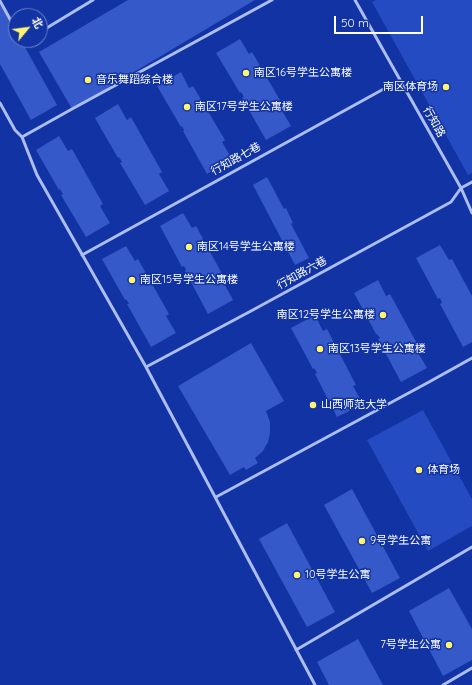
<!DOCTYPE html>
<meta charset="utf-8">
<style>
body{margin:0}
#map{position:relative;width:472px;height:685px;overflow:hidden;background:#1133a3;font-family:Quicksand,"Noto Sans SC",sans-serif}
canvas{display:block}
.north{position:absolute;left:8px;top:8px;width:40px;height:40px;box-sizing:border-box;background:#1133a3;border:1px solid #7085c8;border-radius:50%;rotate:61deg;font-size:11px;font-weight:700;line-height:16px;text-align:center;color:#fff}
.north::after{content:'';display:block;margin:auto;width:14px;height:18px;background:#fff370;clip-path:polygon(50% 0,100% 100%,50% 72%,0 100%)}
.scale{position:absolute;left:334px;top:16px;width:89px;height:18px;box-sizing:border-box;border:2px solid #fff;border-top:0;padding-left:5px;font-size:12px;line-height:14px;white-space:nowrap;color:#fff;-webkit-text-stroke:3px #1133a3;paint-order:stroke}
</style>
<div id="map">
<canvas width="472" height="685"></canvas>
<div class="north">北</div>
<div class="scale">50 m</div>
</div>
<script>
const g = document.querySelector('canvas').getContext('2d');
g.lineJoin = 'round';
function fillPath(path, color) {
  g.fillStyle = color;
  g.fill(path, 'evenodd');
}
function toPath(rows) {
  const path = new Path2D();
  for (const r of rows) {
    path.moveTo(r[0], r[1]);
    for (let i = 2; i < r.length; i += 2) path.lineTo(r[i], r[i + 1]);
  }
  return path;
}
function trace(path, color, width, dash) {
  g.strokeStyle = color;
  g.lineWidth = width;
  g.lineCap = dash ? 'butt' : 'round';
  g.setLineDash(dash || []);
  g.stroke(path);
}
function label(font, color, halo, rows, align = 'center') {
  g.font = font + ' Quicksand,"Noto Sans SC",sans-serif';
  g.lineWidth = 3;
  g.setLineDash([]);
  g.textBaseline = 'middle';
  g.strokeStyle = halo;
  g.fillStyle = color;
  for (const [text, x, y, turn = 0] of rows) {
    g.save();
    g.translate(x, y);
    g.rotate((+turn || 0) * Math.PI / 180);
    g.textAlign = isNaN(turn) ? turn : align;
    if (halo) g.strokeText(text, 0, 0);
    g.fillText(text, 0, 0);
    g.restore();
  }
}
fillPath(toPath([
 [376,0,472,0,472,173,468,175,372,2],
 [423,410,472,499,472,526,428,551,367,440]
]), '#244bc1');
fillPath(toPath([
 [128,0,255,0,72,109,39,52],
 [0,2,16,31,16,40,21,40,57,105,31,120,0,64],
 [240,39,249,54,252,52,284,107,281,109,291,126,266,140,242,98,244,97,241,92,240,93,216,53],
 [181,72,189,88,193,86,225,140,222,142,232,159,207,174,183,131,184,130,182,126,181,127,157,86],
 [118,104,127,120,131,117,162,172,159,174,169,191,145,205,120,163,122,162,119,157,118,158,95,118],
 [59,136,68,151,72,149,103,204,100,206,110,223,86,237,61,195,63,194,60,189,59,190,36,150],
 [267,177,284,209,286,208,293,223,291,224,309,258,295,265,253,185],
 [183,213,192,228,196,226,226,281,224,283,233,300,208,314,185,271,186,270,184,266,182,267,160,226],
 [440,245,449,260,452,259,472,296,472,342,463,347,440,304,442,303,440,298,438,299,416,258],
 [126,246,135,261,138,259,169,314,166,316,176,333,151,347,127,304,129,304,126,299,125,300,102,259],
 [378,280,386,296,390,294,420,349,417,351,427,368,401,382,378,339,380,338,377,334,376,334,354,293],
 [315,315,323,331,327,329,356,385,353,386,363,404,337,417,315,374,317,373,314,368,313,369,291,328],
 [251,343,284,401,266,411,270,422,270,433,268,442,263,451,255,458,258,463,246,470,244,467,230,475,178,386],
 [352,489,400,578,372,593,324,505],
 [287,523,335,612,307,627,259,539],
 [449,588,472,629,472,660,443,676,409,611],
 [358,639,383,685,329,685,317,662]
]), '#3559c8');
trace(toPath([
 [355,0,461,188,472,213],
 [0,1,16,30],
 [40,32,93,0],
 [21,40,23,43,28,40],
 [0,103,15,130,22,137,37,175,146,367,315,685],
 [22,137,72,109,272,0],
 [82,255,400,80],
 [146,367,251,311,451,202,461,188,472,182],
 [216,497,429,382,472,358],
 [296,650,472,547],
 [443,685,472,668]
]), '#acbef5', 3);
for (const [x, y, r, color] of [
 [246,73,4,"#fff370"],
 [88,80,4,"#fff370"],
 [446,87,4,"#fff370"],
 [187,107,4,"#fff370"],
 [189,247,4,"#fff370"],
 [132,280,4,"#fff370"],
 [383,315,4,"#fff370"],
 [320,349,4,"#fff370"],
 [313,405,4,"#fff370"],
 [419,470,4,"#fff370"],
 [362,541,4,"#fff370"],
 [297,575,4,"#fff370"],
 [449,645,4,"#fff370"]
]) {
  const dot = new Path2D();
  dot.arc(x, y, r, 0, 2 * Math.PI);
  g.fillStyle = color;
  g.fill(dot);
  trace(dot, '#1133a3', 1.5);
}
label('11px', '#fff', '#1133a3', [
 ["南区16号学生公寓楼",254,73],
 ["音乐舞蹈综合楼",96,80],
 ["南区体育场",438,87,"right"],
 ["南区17号学生公寓楼",195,107],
 ["南区14号学生公寓楼",197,247],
 ["南区15号学生公寓楼",140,280],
 ["南区12号学生公寓楼",375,315,"right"],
 ["南区13号学生公寓楼",328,349],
 ["山西师范大学",321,405],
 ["体育场",427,470],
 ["9号学生公寓",370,541],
 ["10号学生公寓",305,575],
 ["7号学生公寓",441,645,"right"]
], 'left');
label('11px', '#fff', '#1133a3', [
 ["行知路",434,122,61],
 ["行知路七巷",236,159,-29],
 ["行知路六巷",302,273,-29]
]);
</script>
